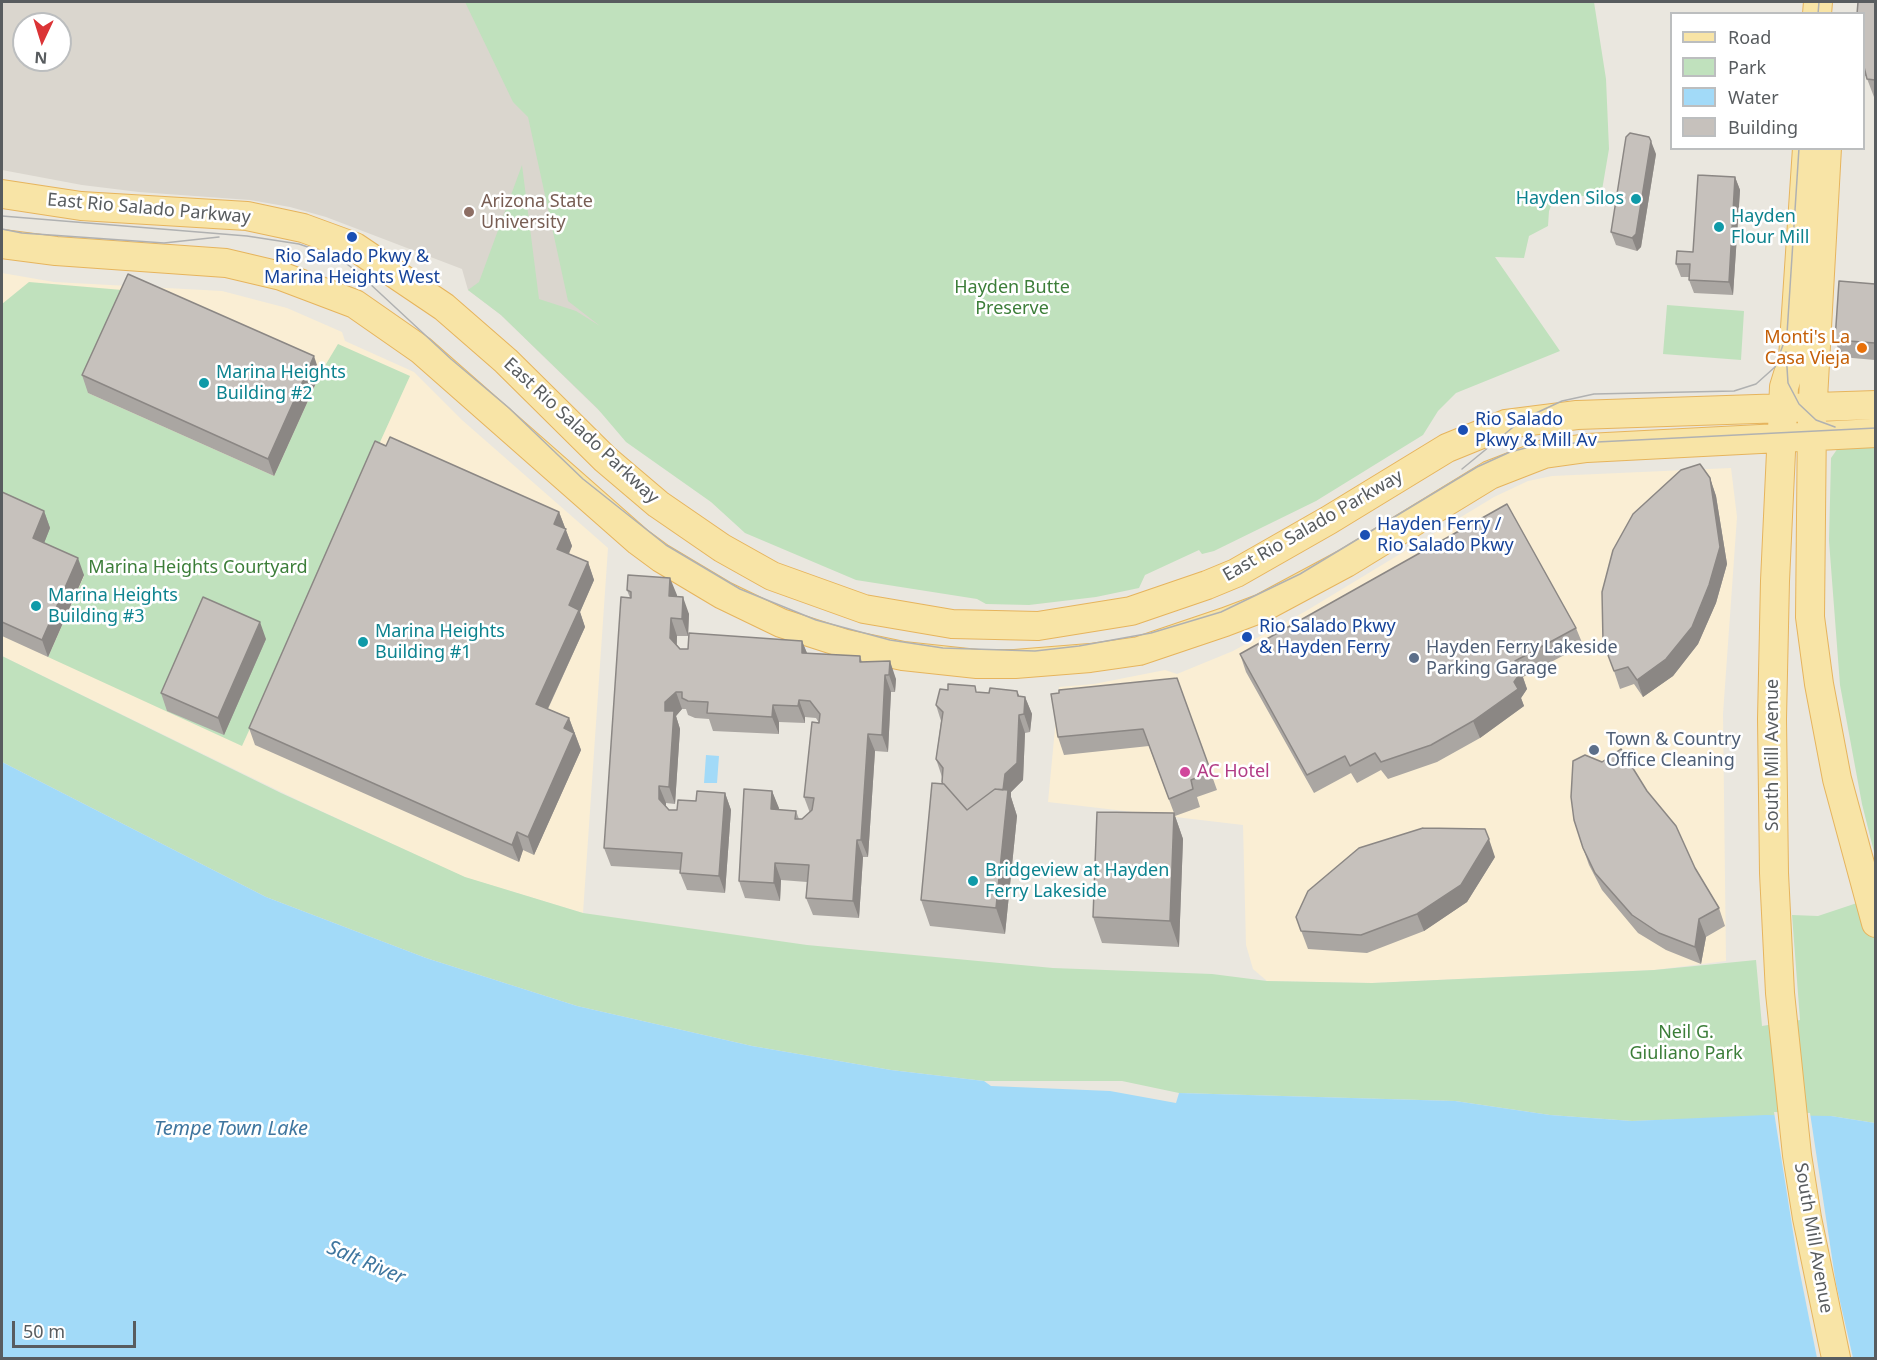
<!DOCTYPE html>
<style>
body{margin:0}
#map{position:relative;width:1877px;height:1360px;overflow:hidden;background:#eae7df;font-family:"Noto Sans",sans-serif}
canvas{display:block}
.frame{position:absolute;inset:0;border:3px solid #585c5f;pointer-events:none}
.legend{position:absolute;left:1670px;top:12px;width:195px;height:138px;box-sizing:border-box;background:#fff;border:2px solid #bcbebf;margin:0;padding:8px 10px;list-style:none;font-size:18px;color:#585c5f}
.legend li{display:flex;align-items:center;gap:12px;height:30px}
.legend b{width:30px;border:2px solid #bcbebf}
.north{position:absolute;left:12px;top:12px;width:60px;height:60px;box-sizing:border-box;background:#fff;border:2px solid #bcbebf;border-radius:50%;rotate:184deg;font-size:16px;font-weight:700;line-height:24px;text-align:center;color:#585c5f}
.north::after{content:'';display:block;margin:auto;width:21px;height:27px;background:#db3436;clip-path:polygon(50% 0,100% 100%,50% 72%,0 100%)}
.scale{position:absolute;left:12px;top:1321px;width:124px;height:27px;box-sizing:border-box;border:3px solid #585c5f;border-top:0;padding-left:8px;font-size:18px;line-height:21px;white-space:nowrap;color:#585c5f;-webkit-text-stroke:4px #fff;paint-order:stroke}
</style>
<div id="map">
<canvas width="1877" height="1360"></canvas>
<div class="frame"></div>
<ul class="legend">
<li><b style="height:8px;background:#f8e4a6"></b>Road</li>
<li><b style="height:16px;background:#c0e1bd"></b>Park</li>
<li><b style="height:16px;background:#a2daf8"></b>Water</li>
<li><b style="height:16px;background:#c6c1bc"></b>Building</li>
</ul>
<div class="north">N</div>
<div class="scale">50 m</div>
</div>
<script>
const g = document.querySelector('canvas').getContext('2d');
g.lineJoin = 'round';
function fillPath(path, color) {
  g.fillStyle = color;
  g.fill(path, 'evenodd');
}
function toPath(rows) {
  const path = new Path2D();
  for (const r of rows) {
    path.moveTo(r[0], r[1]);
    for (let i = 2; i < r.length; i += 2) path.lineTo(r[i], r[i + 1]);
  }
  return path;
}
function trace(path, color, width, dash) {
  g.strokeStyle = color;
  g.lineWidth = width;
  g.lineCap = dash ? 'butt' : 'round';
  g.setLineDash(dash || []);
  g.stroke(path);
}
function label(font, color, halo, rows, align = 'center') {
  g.font = font + ' "Noto Sans",sans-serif';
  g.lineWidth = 5;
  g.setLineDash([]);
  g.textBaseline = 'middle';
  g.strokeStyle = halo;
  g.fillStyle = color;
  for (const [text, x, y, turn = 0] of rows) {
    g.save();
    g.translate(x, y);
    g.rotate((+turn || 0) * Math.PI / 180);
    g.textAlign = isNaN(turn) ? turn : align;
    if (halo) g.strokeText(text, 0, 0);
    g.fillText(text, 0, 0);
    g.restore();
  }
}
fillPath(toPath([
 [2,273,54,282,222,291,287,308,342,332,345,341,414,372,462,420,608,548,583,913,464,877,304,803,2,656],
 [1731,468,1737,517,1723,714,1726,961,1654,970,1372,983,1267,981,1253,969,1246,945,1243,825,1048,802,1059,687,1094,684,1165,670,1177,674,1233,651,1306,611,1494,497,1528,481,1552,476]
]), '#faeed4');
fillPath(toPath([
 [2,2,646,2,617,428,501,315,468,290,462,269,326,217,290,207,250,200,139,192,82,185,2,170],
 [24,24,60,24,60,60,24,60]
]), '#dad6ce');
fillPath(toPath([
 [465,2,1594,2,1606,79,1609,149,1601,196,1555,196,1549,211,1548,226,1529,236,1524,258,1495,257,1560,351,1456,393,1438,411,1423,435,1316,501,1214,551,1202,554,1199,550,1145,575,1139,588,1096,597,1029,605,986,604,977,599,856,580,745,533,711,502,626,442,597,408,501,315,468,290,479,282,522,165,539,299,576,311,600,326,568,301,528,117,513,102],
 [29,282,134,291,88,393,274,476,320,374,338,344,410,376,242,746,48,657,84,576,39,556,2,506,2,304],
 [1667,305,1744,311,1741,360,1663,354],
 [1875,441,1875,856,1862,804,1840,685,1829,541,1831,458,1838,448],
 [2,656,281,793,465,877,583,913,807,945,1053,968,1212,974,1267,981,1372,983,1654,970,1756,960,1762,1026,1800,1020,1792,915,1818,916,1875,897,1875,1123,1831,1116,1782,1116,1632,1121,1550,1115,1455,1101,1179,1093,1122,1081,984,1081,891,1070,752,1046,577,1006,426,958,266,897,2,762]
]), '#c0e1bd');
fillPath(toPath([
 [706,755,719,756,717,783,704,783],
 [2,762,266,897,426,958,577,1006,752,1046,891,1070,984,1081,991,1086,1110,1091,1176,1103,1179,1093,1455,1101,1550,1115,1632,1121,1766,1115,1831,1116,1875,1123,1875,1358,2,1358]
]), '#a2daf8');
fillPath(toPath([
 [1774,1112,1810,1113,1836,1284,1853,1358,1817,1358,1798,1263]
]), '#eae7df');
const major = toPath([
 [1817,14,1818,2],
 [1807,148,1793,358,1784,387,1775,581,1772,719,1774,873,1780,993,1797,1155,1807,1218,1836,1358],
 [1827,148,1812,417,1810,617,1819,684,1837,779,1876,923],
 [2,194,81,206,247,216,303,228,355,247,444,307,506,361,605,459,658,504,722,548,772,576,864,609,952,624,1038,626,1131,611,1207,585,1236,573,1329,520,1447,448,1506,424,1577,415,1876,405],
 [2,244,56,251,226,263,281,276,355,304,421,350,638,541,661,558,723,595,781,623,846,644,903,656,977,664,1015,664,1090,658,1139,651,1225,622,1262,608,1346,563,1490,475,1544,454,1587,448,1876,433]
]);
trace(major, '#e6b45d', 30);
trace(major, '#f8e4a6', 28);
trace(toPath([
 [1818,14,1819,2],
 [2,216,247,236,299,244,337,257,355,270,451,359,509,408,583,479,666,545,740,589,816,620,890,640,943,648,1035,651,1079,646,1151,633,1221,612,1300,574,1477,467,1510,452,1537,445,1876,428],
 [2,229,22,233,164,243,219,237],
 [1786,352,1788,383,1799,404,1816,420,1835,427],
 [1462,469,1523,419,1562,401,1594,394,1734,391,1756,384,1775,367,1787,334,1799,148]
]), '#b0b1b1', 1.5);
fillPath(toPath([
 [1875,2,1875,97,1874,97,1866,76,1863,76,1863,14],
 [1656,154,1641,247,1637,251,1616,245,1611,232],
 [1735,177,1740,190,1733,295,1694,293,1689,280,1689,277,1681,277,1676,264,1693,252],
 [1875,284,1875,360,1841,357,1835,340],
 [320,374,274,476,88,393,82,375],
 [1710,478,1716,496,1727,564,1716,603,1698,644,1673,676,1643,697,1634,684,1620,689,1614,671],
 [2,492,44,511,50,528,44,543,84,575,48,657,2,636],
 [559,512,572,546,569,554,588,562,594,580,580,612,585,627,548,709,569,718,581,750,534,855,523,850,519,862,255,745,249,728],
 [627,590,677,595,676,597,689,614,688,636,677,636,677,645,680,649,688,649,802,641,807,653,860,656,862,662,896,679,895,692,891,692,888,752,875,751,868,857,863,857,859,918,813,915,806,898,807,882,781,880,780,901,745,898,739,881,772,791,779,810,796,811,799,819,802,819,810,813,804,797,819,723,816,718,805,717,805,723,779,722,779,734,713,731,709,719,695,718,688,715,686,709,682,709,676,716,680,729,675,804,666,803,666,806,669,810,677,810,696,801,725,793,731,810,725,893,687,890,680,873,681,870,611,866,604,848,630,598],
 [1576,628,1583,645,1523,677,1527,689,1521,698,1524,706,1480,738,1437,762,1388,779,1381,770,1357,783,1351,773,1314,793,1246,672,1240,654],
 [266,639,224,735,167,711,161,693],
 [1177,678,1217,790,1197,797,1200,807,1175,816,1183,839,1179,947,1102,943,1093,917,1174,813,1149,746,1064,755,1058,737],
 [1017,691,1019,696,1025,697,1032,714,1030,732,1025,733,1023,780,1011,792,1011,797,1017,816,1005,934,930,926,921,900,943,784,942,777,936,759,941,721,936,705,977,692,989,693],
 [1583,848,1695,868,1719,908,1725,926,1706,937,1701,964,1666,950,1638,933,1602,890,1589,865],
 [1495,857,1467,902,1424,931,1367,953,1308,949,1296,917]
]), '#aaa6a2');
fillPath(toPath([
 [1651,141,1656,154,1641,247,1637,251,1632,238],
 [1735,177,1740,190,1733,295,1729,282],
 [314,356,320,374,274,476,268,459],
 [1710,478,1716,496,1727,564,1716,603,1698,644,1673,676,1643,697,1637,680],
 [44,511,50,528,39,556,33,538],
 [559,512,572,546,563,566,557,549,554,524],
 [78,558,84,575,48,657,42,640],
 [588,562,594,580,580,612,585,627,542,721,536,704,569,605],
 [670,578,677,595,676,614,669,596],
 [683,597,689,614,688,636,682,619],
 [671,618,677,636,676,655,670,638],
 [260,622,266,639,224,735,218,718],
 [802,641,809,658,802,653],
 [890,661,896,679,895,692,889,675],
 [1521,672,1527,689,1521,698,1524,706,1480,738,1473,721,1514,682],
 [885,675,891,692,888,752,882,735],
 [1017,691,1024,708,1025,697,1032,714,1030,732,1018,696],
 [676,692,682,709,676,716,680,729,675,804,669,787,665,711,665,702],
 [799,700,805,717,805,723,798,706],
 [773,705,779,722,779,734,772,717],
 [1019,715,1025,733,1023,780,1011,792,1011,797,1017,816,1005,934,996,908,996,823,1005,774],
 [569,718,581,750,534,855,528,837,564,728],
 [868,734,875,751,868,857,861,840],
 [659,786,666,803,665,816,659,799],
 [772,791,779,808,777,827,771,809],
 [725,793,731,810,725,893,719,876],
 [1174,813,1183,839,1179,947,1170,921],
 [517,832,523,850,519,862,512,845],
 [1489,839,1495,857,1467,902,1424,931,1417,914],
 [857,840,863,857,859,918,853,901],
 [775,863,781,880,780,901,774,883],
 [1699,919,1706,937,1701,964,1695,947]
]), '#8b8784');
const building = toPath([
 [1858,2,1875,2,1875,80,1867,79,1863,63,1863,14,1857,14,1858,2],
 [1630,133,1649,137,1651,141,1636,234,1632,238,1611,232,1626,137,1630,133],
 [1698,175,1735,177,1729,282,1689,280,1690,264,1676,264,1677,251,1693,252,1698,175],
 [128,274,314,356,268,459,82,375,128,274],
 [1839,281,1875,284,1875,343,1835,340,1839,281],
 [390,437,559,512,554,524,566,529,557,549,588,562,569,605,579,610,536,704,569,718,564,728,574,733,528,837,517,832,512,845,249,728,375,441,386,446,390,437],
 [1700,464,1710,478,1720,547,1709,585,1692,627,1666,659,1637,680,1628,667,1614,671,1603,642,1602,592,1613,550,1633,514,1681,470,1700,464],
 [2,492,44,511,33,538,78,558,42,640,2,622,2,492],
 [1507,504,1576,628,1515,661,1521,672,1514,682,1518,689,1473,721,1431,745,1381,762,1375,753,1350,766,1345,756,1307,775,1240,654,1507,504],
 [628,575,670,578,669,596,683,597,682,619,671,618,670,638,680,649,688,649,689,633,802,641,802,653,860,656,860,662,890,661,889,675,885,675,882,735,868,734,861,840,857,840,853,901,806,898,809,865,775,863,774,883,739,881,744,789,772,791,771,809,796,811,795,819,802,819,812,810,814,798,804,797,812,722,819,723,820,714,810,701,799,700,798,706,773,705,772,717,707,713,708,702,688,701,682,698,682,692,676,692,665,702,665,711,674,711,669,787,659,786,659,799,669,810,677,810,678,800,696,801,697,791,725,793,719,876,680,873,682,853,604,848,621,597,631,598,631,592,627,590,628,575],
 [203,597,260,622,218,718,161,693,203,597],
 [1177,678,1211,772,1191,780,1193,789,1169,799,1143,729,1058,737,1051,694,1059,693,1059,690,1177,678],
 [948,684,975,686,976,692,989,693,990,688,1017,691,1018,696,1025,697,1024,714,1019,715,1017,763,1005,774,1003,790,995,789,967,810,944,784,943,784,942,782,943,768,936,759,943,712,936,705,940,689,948,690,948,684],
 [1621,749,1647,791,1676,826,1695,868,1719,908,1699,919,1695,947,1659,933,1632,915,1595,873,1583,848,1574,820,1571,797,1573,761,1585,755,1602,762,1621,749],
 [932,783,944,784,967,810,995,789,1008,790,996,908,921,900,932,783],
 [1097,812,1174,813,1170,921,1093,917,1097,812],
 [1423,828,1485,829,1489,839,1461,885,1417,914,1361,935,1301,931,1296,917,1308,891,1359,848,1423,828]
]);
fillPath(building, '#c6c1bc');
trace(building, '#8b8784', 1.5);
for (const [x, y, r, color] of [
 [1636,199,6,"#0f9aa8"],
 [469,212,6,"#8d6e63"],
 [1719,227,6,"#0f9aa8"],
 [352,237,6,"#1a4fb4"],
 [1862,348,6,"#e8710a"],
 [204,383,6,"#0f9aa8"],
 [1463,430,6,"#1a4fb4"],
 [1365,535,6,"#1a4fb4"],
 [36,606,6,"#0f9aa8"],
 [1247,637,6,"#1a4fb4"],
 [363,642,6,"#0f9aa8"],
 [1414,658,6,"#5c6f8a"],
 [1594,750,6,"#5c6f8a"],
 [1185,772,6,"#d1479c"],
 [973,881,6,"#0f9aa8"]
]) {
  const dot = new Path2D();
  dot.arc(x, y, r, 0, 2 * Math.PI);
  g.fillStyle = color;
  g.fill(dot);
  trace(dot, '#fff', 2);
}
label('18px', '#0d838f', '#fff', [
 ["Hayden Silos",1624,199,"right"],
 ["Hayden",1731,217],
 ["Flour Mill",1731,238],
 ["Marina Heights",216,373],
 ["Building #2",216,394],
 ["Marina Heights",48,596],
 ["Building #3",48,617],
 ["Marina Heights",375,632],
 ["Building #1",375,653],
 ["Bridgeview at Hayden",985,871],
 ["Ferry Lakeside",985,892]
], 'left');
label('18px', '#785e54', '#fff', [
 ["Arizona State",481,202],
 ["University",481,223]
], 'left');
label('18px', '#585c5f', '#fff', [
 ["East Rio Salado Parkway",149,209,5],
 ["East Rio Salado Parkway",581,431,43],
 ["East Rio Salado Parkway",1313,526,-30],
 ["South Mill Avenue",1773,755,-90],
 ["South Mill Avenue",1813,1238,80]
]);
label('18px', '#164399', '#fff', [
 ["Rio Salado Pkwy &",352,257,"center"],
 ["Marina Heights West",352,278,"center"],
 ["Rio Salado",1475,420],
 ["Pkwy & Mill Av",1475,441],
 ["Hayden Ferry /",1377,525],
 ["Rio Salado Pkwy",1377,546],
 ["Rio Salado Pkwy",1259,627],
 ["& Hayden Ferry",1259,648]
], 'left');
label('18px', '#3c7e39', '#fff', [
 ["Hayden Butte",1012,288],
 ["Preserve",1012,309],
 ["Marina Heights Courtyard",198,568],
 ["Neil G.",1686,1033],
 ["Giuliano Park",1686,1054]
]);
label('18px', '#c56008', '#fff', [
 ["Monti's La",1850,338],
 ["Casa Vieja",1850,359]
], 'right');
label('18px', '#4e5e75', '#fff', [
 ["Hayden Ferry Lakeside",1426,648],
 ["Parking Garage",1426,669],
 ["Town & Country",1606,740],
 ["Office Cleaning",1606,761]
], 'left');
label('18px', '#b23c85', '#fff', [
 ["AC Hotel",1197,772]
], 'left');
label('italic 20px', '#3f769f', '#fff', [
 ["Tempe Town Lake",231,1129],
 ["Salt River",366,1263,23]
]);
</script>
